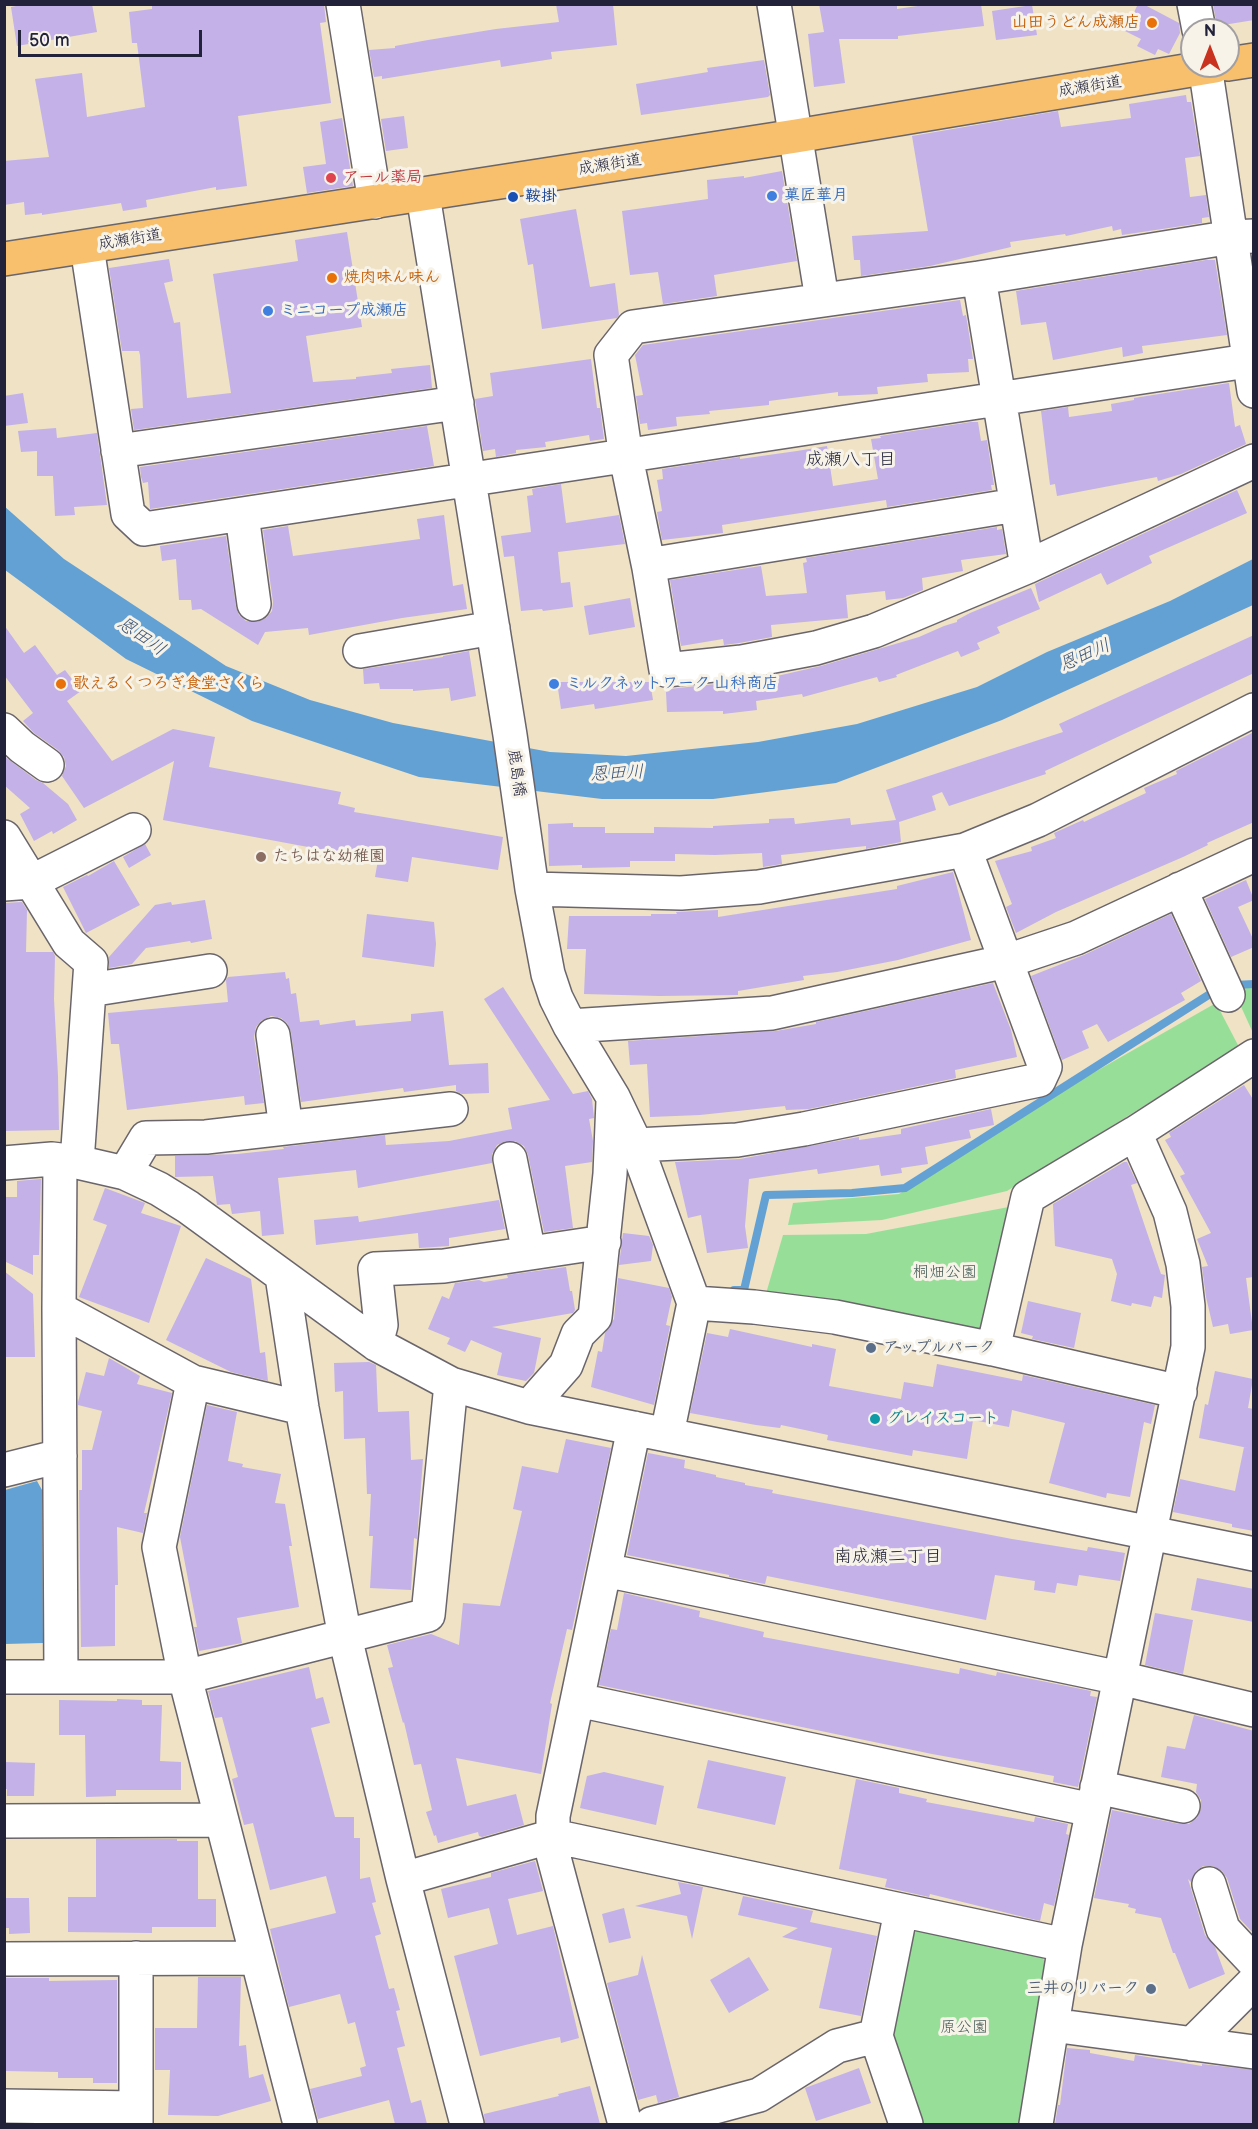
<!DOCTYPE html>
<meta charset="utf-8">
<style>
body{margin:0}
#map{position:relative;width:1258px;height:2129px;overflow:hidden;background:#efe2c5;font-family:"Balsamiq Sans",sans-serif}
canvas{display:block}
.frame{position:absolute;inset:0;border:6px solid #22223b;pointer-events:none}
.north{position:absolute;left:1180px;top:18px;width:60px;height:60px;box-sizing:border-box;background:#f7f3e8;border:2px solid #a29fa3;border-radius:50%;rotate:0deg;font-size:16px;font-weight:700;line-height:24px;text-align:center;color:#22223b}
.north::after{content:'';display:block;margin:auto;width:21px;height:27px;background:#c8321e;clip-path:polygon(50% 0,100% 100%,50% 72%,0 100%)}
.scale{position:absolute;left:18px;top:30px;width:184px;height:27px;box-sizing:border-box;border:3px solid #22223b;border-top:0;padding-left:8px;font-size:18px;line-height:21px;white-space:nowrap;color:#22223b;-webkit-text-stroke:4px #f7f3e8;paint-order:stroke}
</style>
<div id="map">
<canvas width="1258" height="2129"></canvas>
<div class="frame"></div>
<div class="north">N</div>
<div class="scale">50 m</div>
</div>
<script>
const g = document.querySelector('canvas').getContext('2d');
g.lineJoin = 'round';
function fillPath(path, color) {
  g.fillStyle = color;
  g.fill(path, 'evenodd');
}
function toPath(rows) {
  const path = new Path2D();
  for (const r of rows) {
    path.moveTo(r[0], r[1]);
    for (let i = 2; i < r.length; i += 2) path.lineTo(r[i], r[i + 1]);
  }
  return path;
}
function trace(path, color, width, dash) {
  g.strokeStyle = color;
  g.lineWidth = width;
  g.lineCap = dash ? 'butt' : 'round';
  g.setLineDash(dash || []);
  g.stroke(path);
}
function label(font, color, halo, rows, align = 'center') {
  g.font = font + ' "Balsamiq Sans","Klee One",sans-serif';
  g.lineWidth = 6;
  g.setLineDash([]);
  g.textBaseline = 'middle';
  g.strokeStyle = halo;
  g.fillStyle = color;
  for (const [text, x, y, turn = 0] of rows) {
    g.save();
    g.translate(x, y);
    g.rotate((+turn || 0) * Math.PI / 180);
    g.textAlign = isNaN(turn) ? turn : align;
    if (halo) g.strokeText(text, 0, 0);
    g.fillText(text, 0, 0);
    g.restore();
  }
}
fillPath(toPath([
 [1253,981,1253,1033,1233,989],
 [1216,1003,1239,1047,1007,1191,882,1220,788,1225,793,1203,899,1194,1049,1098],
 [1014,1206,987,1335,765,1297,783,1235,866,1234],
 [925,1925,1037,1948,1048,1967,1024,2124,918,2124,888,2032,908,1938]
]), '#97df99');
fillPath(toPath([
 [4,506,64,559,226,666,310,700,393,723,550,752,626,756,758,742,857,724,977,687,1047,652,1170,601,1253,559,1253,605,1002,720,836,783,713,799,602,799,419,777,252,721,126,659,5,570],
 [37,1481,42,1490,43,1643,5,1644,5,1490]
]), '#63a1d5');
trace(toPath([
 [1235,985,1254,984],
 [734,1290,744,1290,766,1195,852,1193,905,1188,1210,994]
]), '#63a1d5', 8);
fillPath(toPath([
 [26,4,92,4,97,32,17,46,11,7],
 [152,4,324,4,326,22,320,23,331,103,238,116,247,186,216,190,216,187,146,200,147,207,123,211,121,203,42,215,42,213,25,215,24,202,4,205,4,161,49,157,35,79,82,73,87,117,145,107,137,43,132,43,129,12,152,9],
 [556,4,613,4,617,45,551,52,552,59,501,67,500,60,382,79,382,76,374,77,369,50,395,48,395,46,428,40,496,29,559,22],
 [819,4,897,4,897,9,931,4,981,4,984,26,898,36,898,39,839,39,845,83,814,87,808,34,824,32],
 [1138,4,1143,4,1179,23,1180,33,1169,54,1158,49,1155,55,1137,46,1141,39,1125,31],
 [1213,4,1254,4,1254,20,1217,26],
 [1032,5,1037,35,996,40,992,11],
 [764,60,770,95,768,97,641,115,636,84,708,72,707,68],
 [1186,95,1187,102,1191,102,1200,156,1185,158,1190,197,1206,195,1209,217,1202,218,1202,223,1122,235,1121,229,1113,231,1112,226,1066,236,1065,234,1010,242,1011,247,930,266,861,276,860,260,854,260,852,236,928,231,912,136,1058,111,1061,127,1131,118,1129,104],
 [404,116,408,148,386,151,381,119],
 [342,118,353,186,307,193,303,167,326,164,320,122],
 [782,171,797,261,714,275,717,296,663,304,658,272,630,275,622,211,708,199,707,180,744,176,744,178],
 [576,209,590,287,615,283,619,315,617,318,542,329,533,264,528,265,520,219],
 [347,232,362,327,306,336,313,382,356,379,356,377,392,373,391,369,430,365,432,388,134,430,131,409,143,408,140,355,139,351,122,351,109,268,169,259,173,281,164,283,174,323,180,322,187,398,231,393,213,274,298,261,295,240],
 [1206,260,1215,260,1227,335,1142,346,1143,353,1123,357,1122,347,1053,360,1046,322,1021,325,1016,291],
 [960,300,963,316,966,315,973,359,968,359,969,372,927,374,928,382,877,387,878,394,838,396,838,392,769,401,769,405,709,411,710,414,676,417,677,426,648,430,647,423,640,424,636,396,643,395,635,355,643,345],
 [591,359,597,408,600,408,604,439,590,441,589,435,545,442,546,447,516,450,516,453,496,457,495,449,483,451,475,399,493,396,490,373],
 [1229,383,1235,427,1240,425,1246,444,1181,474,1158,481,1157,477,1057,496,1055,484,1050,485,1041,411,1068,407,1069,417,1112,411,1111,404,1134,400,1134,398],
 [23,393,28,423,4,426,4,396],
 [971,422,978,422,981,441,987,440,994,485,991,485,992,490,887,507,886,500,722,525,723,533,662,540,657,512,662,511,657,480,663,479,662,469,740,457,740,459,797,451,827,446,833,486,878,479,871,439,881,438,880,436],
 [427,426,434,466,150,509,148,482,143,483,141,477,140,467],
 [56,428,57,438,97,433,107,505,74,507,75,515,55,516,53,476,37,476,37,451,21,452,18,431],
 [561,484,566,523,619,515,625,544,558,552,561,583,570,582,573,607,543,611,542,609,521,611,514,556,504,557,501,536,531,532,527,496,533,495,532,489],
 [1237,490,1247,513,1149,556,1152,563,1107,585,1101,573,1039,602,1035,584],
 [444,515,453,586,463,584,467,609,402,618,309,635,308,628,265,632,258,645,201,609,192,610,191,600,179,600,176,559,162,561,160,546,226,536,236,607,239,615,246,621,257,622,266,618,272,611,273,602,263,530,288,526,293,556,420,539,417,519],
 [997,527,997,530,1002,529,1006,554,961,560,963,571,922,578,923,590,903,598,886,600,885,591,846,595,848,618,771,625,772,637,739,643,724,645,723,639,681,646,670,580,761,566,766,596,807,593,803,563,807,562,806,558],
 [1031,588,1040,609,997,627,1000,633,977,643,980,649,961,657,958,651,896,675,897,677,879,682,877,677,803,697,802,694,756,701,757,710,723,714,723,711,667,712,666,692,669,691,669,689,744,681,777,674,777,676,821,666,919,637,944,626,957,622,957,620,970,613],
 [630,598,635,627,589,635,584,606],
 [4,625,24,653,35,645,57,675,65,670,81,691,67,701,112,761,173,729,215,737,209,767,341,792,338,804,355,808,354,812,503,837,498,870,412,857,408,882,375,877,378,860,163,820,174,761,84,808,62,776,66,766,64,757,58,750,34,733,23,721,33,713,4,675],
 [1254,635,1254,673,1045,771,1046,774,949,806,942,792,932,796,936,810,899,822,901,842,866,849,866,846,781,855,782,864,763,867,762,853,715,855,675,854,675,861,630,861,630,867,582,868,582,865,549,866,548,824,573,823,573,827,605,827,605,833,654,833,654,827,713,828,713,826,769,823,769,819,794,818,795,824,850,818,851,825,896,820,886,790,1063,732,1059,724],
 [469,651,476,696,451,701,449,688,413,691,413,689,380,689,379,683,364,684,363,669,443,657,443,656],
 [557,682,650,682,653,700,595,709,594,704,561,709],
 [1254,732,1254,822,1207,843,1208,845,1183,857,1056,912,1016,933,1006,907,1012,904,995,861,1032,851,1031,847,1056,838,1054,833,1083,820,1084,822,1146,793,1144,788,1177,774,1176,771],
 [4,756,36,780,43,783,68,804,77,820,53,834,52,831,34,841,20,814,30,808,4,785],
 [145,844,151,855,129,868,123,857],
 [114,861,140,905,86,933,63,887,87,875,88,876],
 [953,872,971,940,898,960,837,972,803,976,804,980,738,991,738,995,659,996,584,994,586,949,567,949,569,916,651,916,651,914,677,914,676,912,718,910,718,917,897,889,897,886],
 [1246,880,1254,900,1238,907,1254,941,1254,947,1231,957,1205,899],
 [205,900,212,939,191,943,190,941,146,948,132,964,109,968,109,957,155,905,171,902,172,905],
 [22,902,27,910,26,952,53,952,55,956,54,999,58,1076,59,1130,4,1131,4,903],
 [367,914,434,922,436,944,434,967,362,957],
 [1171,914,1201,981,1181,993,1185,1000,1108,1042,1097,1024,1082,1031,1089,1048,1062,1060,1031,976,1084,955],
 [285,972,286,979,289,978,291,994,296,993,300,1022,319,1020,320,1025,355,1020,356,1026,411,1021,411,1014,443,1011,449,1065,488,1063,489,1093,462,1094,456,1091,456,1085,404,1092,403,1088,301,1102,291,1032,287,1023,281,1018,271,1016,261,1021,256,1027,254,1037,264,1103,245,1105,244,1096,127,1110,119,1044,111,1044,108,1013,228,1002,226,980,228,977],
 [993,983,1011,1030,1017,1057,955,1070,956,1078,809,1109,786,1110,785,1106,700,1115,650,1117,647,1064,630,1065,628,1041,776,1031,816,1024,816,1022],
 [503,987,573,1094,588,1091,592,1099,594,1118,589,1119,593,1141,592,1162,565,1166,573,1228,544,1232,528,1155,524,1146,515,1141,506,1141,497,1145,492,1154,492,1163,358,1188,356,1170,278,1178,284,1234,262,1236,260,1211,232,1214,230,1204,217,1205,213,1176,175,1177,175,1156,237,1154,284,1149,283,1147,385,1135,386,1145,449,1141,512,1129,508,1108,550,1100,484,999],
 [1244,1085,1254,1101,1254,1277,1246,1278,1253,1330,1230,1334,1228,1324,1213,1327,1206,1297,1202,1267,1208,1266,1197,1239,1211,1233,1180,1176,1185,1174,1165,1140,1171,1137,1169,1133],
 [991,1109,994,1125,969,1130,971,1138,925,1147,928,1164,901,1168,902,1173,881,1176,879,1165,818,1174,817,1169,749,1179,745,1226,748,1248,707,1253,701,1215,688,1218,675,1162,676,1162,740,1159,859,1137,859,1140,901,1134,901,1129],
 [1124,1162,1127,1162,1137,1183,1131,1185,1161,1274,1165,1275,1162,1298,1154,1296,1151,1307,1132,1303,1131,1306,1111,1301,1117,1274,1112,1259,1055,1246,1053,1204],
 [41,1179,39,1255,33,1255,33,1275,4,1261,4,1197,17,1197,17,1181],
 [105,1188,145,1203,141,1213,181,1226,149,1323,79,1297,107,1225,93,1220],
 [499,1200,505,1229,449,1238,449,1246,419,1248,418,1233,316,1245,314,1220,358,1216,359,1222],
 [623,1233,649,1236,653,1245,651,1261,619,1265],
 [206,1258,251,1279,260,1353,265,1352,268,1381,231,1372,166,1340],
 [566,1267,570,1291,572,1291,575,1310,573,1313,492,1327,541,1338,534,1373,526,1381,497,1375,502,1353,471,1340,465,1352,447,1344,450,1338,428,1329,442,1296,449,1299,455,1283,479,1280,484,1282,508,1278,507,1275],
 [4,1271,33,1294,35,1357,5,1357],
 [618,1278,669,1288,672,1297,666,1325,670,1326,654,1405,591,1387,598,1351,602,1352,605,1333,614,1319],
 [1028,1301,1081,1313,1074,1348,1032,1339,1033,1336,1021,1333],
 [730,1329,812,1347,812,1344,836,1349,829,1386,901,1399,904,1382,933,1387,937,1364,1022,1381,1023,1375,1155,1405,1151,1424,1144,1422,1130,1497,1107,1493,1106,1498,1049,1483,1065,1423,1012,1410,1009,1427,973,1420,967,1459,913,1450,912,1456,827,1440,828,1435,805,1430,781,1425,780,1428,756,1425,690,1413,707,1333,728,1337],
 [109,1358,140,1376,137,1384,172,1393,144,1513,147,1513,143,1533,117,1527,118,1585,115,1585,115,1646,81,1647,79,1490,82,1490,82,1450,92,1450,102,1411,78,1405,78,1402,86,1372,104,1376],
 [369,1362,376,1365,378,1412,409,1411,411,1460,423,1459,417,1539,414,1538,411,1590,370,1588,373,1536,369,1536,371,1494,367,1494,365,1438,344,1439,343,1391,335,1392,334,1363],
 [1215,1371,1253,1379,1248,1408,1254,1409,1254,1531,1232,1527,1232,1524,1173,1512,1180,1479,1235,1491,1244,1447,1248,1448,1199,1438,1205,1404,1208,1405],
 [207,1405,237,1412,228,1461,243,1464,242,1467,281,1474,275,1503,285,1504,292,1546,289,1546,299,1607,237,1618,242,1643,199,1651,194,1627,197,1627,180,1537],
 [566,1439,611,1448,572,1630,567,1629,550,1703,552,1704,541,1774,456,1758,467,1806,516,1794,524,1825,482,1837,479,1836,478,1832,438,1843,436,1835,434,1836,426,1812,432,1810,421,1764,414,1765,404,1722,403,1723,388,1668,393,1667,387,1645,431,1634,459,1645,463,1603,500,1606,522,1511,513,1509,522,1466,558,1473],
 [648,1453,685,1460,684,1468,716,1475,716,1477,745,1483,745,1485,773,1490,772,1493,1012,1539,1087,1551,1088,1547,1125,1553,1120,1581,1079,1575,1077,1586,1057,1583,1055,1593,1034,1590,1035,1581,995,1575,986,1620,767,1576,765,1584,729,1577,729,1575,627,1555],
 [1197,1578,1254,1589,1254,1622,1191,1610],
 [624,1593,700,1611,699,1617,764,1632,763,1637,959,1674,960,1668,996,1676,997,1672,1091,1691,1090,1696,1097,1697,1078,1787,1053,1782,1054,1776,932,1754,599,1685,611,1629,617,1630],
 [1155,1613,1193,1620,1183,1674,1145,1665],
 [309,1667,316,1699,323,1697,330,1723,311,1728,335,1817,354,1817,354,1838,360,1838,360,1879,370,1877,376,1902,372,1903,381,1934,375,1936,389,1989,394,1988,400,2010,396,2011,405,2046,397,2048,411,2103,421,2100,427,2124,395,2124,389,2100,318,2119,310,2089,362,2076,360,2068,366,2066,355,2022,348,2024,340,1994,289,2007,270,1929,336,1913,326,1876,270,1890,253,1823,244,1825,232,1779,238,1777,222,1717,215,1718,208,1691],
 [117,1699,142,1700,142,1705,162,1705,160,1761,181,1762,181,1790,116,1790,116,1796,86,1797,85,1735,59,1735,59,1700,117,1701],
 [1194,1715,1254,1731,1254,1934,1240,1919,1227,1878,1222,1871,1213,1866,1203,1866,1196,1871,1191,1882,1188,1879,1205,1935,1215,1947,1225,1974,1189,1989,1175,1953,1173,1953,1161,1918,1135,1913,1136,1909,1128,1907,1129,1904,1094,1898,1112,1810,1179,1824,1189,1824,1197,1818,1201,1809,1201,1800,1196,1792,1197,1784,1161,1777,1167,1746,1185,1749],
 [708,1760,786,1777,775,1825,697,1808],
 [4,1762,35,1763,34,1796,7,1796,7,1789,4,1789],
 [604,1772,664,1786,656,1825,580,1808,587,1776],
 [856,1779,899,1788,899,1793,927,1799,926,1802,1034,1822,1035,1817,1068,1824,1066,1834,1069,1835,1054,1906,1044,1903,1040,1921,930,1894,929,1897,885,1887,887,1879,839,1869],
 [96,1839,177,1839,177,1841,198,1841,198,1899,216,1899,216,1927,152,1927,152,1933,68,1932,68,1897,96,1897],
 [535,1861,543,1891,508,1899,517,1935,553,1926,579,2038,561,2043,560,2037,546,2040,480,2056,454,1956,498,1944,489,1908,448,1918,441,1889,491,1877,491,1873],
 [678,1882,703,1887,692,1939,687,1916,635,1906,681,1894],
 [743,1896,813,1911,810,1922,877,1936,861,2016,819,2008,832,1948,782,1937,798,1928,738,1915],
 [4,1898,29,1898,30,1933,9,1934,9,1928,4,1928],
 [624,1908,631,1938,609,1943,602,1914],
 [642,1955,679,2097,658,2103,656,2095,638,2100,607,1983,638,1975],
 [749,1957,769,1990,729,2013,710,1980],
 [198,1977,241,1977,239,2046,246,2045,249,2078,263,2074,271,2101,218,2116,168,2115,170,2070,155,2070,155,2028,197,2028],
 [4,1978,49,1978,49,1981,117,1980,117,2083,93,2083,93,2078,58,2078,58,2072,4,2071],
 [1067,2048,1090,2050,1090,2053,1134,2061,1135,2055,1202,2066,1202,2064,1254,2070,1254,2124,1055,2124,1058,2105,1060,2105],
 [859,2068,871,2103,816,2121,805,2088],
 [590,2086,600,2124,485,2124,484,2114,559,2096,558,2094]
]), '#c3b1e8');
const minor = toPath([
 [343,4,375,202],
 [774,4,822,299],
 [1194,4,1199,30],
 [1205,66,1254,391],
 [423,195,510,735,532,889,548,974,556,998,570,1026,613,1097,636,1145,694,1303,667,1434],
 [1254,236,1232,237,979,278,633,327,611,355,626,457,649,568,666,670,742,662,816,648,874,631,1027,567,1254,461],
 [87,247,128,514,144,529,1254,360],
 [979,278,1027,567],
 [118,451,457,403],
 [242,515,254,604],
 [649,568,654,564,1016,505],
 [360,651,493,628],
 [4,730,22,747,47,765],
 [4,837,69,943,91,962,77,1162],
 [4,884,31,882,134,830],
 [532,889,681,893,759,887,965,850,1038,820,1254,710],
 [1180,889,1228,995],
 [89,990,210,971],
 [570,1026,772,1013,1007,961,1076,938,1254,855],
 [273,1035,286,1128],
 [636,1145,737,1140,804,1129,1039,1080,1045,1067,965,850],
 [510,1159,529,1253],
 [60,1160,59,1309,61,1677],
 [4,1163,52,1159,77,1162,125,1173,159,1189,188,1207,376,1344,451,1384,529,1407,1254,1554],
 [125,1173,146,1138,206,1137,451,1109],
 [282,1276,302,1408,345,1637,403,1879,467,2124],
 [694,1303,754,1307,835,1317,993,1349,1180,1392],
 [59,1309,193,1382,302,1408],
 [376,1344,381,1325,375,1269,444,1266,604,1242],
 [993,1349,1028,1197,1135,1133,1254,1056],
 [193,1382,159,1547,185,1677,300,2124],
 [529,1407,566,1365,578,1334,595,1317,610,1174,613,1101],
 [4,1470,60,1456],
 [605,1570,1120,1678,1254,1710],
 [4,1677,185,1677,428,1615,451,1384],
 [578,1700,1092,1810],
 [1097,1787,1183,1806],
 [4,1821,221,1820],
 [403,1879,553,1836,1065,1945],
 [1209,1884,1223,1929,1254,1962],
 [901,1911,876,2036,906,2124],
 [136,1958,136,2124],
 [4,1959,256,1958],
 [1052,2025,1254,2052],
 [1192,2044,1254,1982],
 [4,2106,136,2108],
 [625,2124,553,1854,553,1816,634,1428],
 [651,2124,759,2095,837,2046,876,2036],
 [1036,2124,1065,1945,1188,1347,1188,1306,1183,1264,1170,1212,1135,1133]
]);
const major = toPath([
 [1228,64,1254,60],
 [4,259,796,136,1215,66]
]);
trace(minor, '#6a656b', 36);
trace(major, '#6a656b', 36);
trace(minor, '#fff', 33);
trace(major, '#f8bf6c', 33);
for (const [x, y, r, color] of [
 [1152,23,6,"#e8710a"],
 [331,178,6,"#e0444e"],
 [772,196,6,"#3f7fe0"],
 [513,197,6,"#1a4fb4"],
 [332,278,6,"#e8710a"],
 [268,311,6,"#3f7fe0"],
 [61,684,6,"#e8710a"],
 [554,684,6,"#3f7fe0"],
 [261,857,6,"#8d6e63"],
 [871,1348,6,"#5c6f8a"],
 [875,1419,6,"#0f9aa8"],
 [1151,1989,6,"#5c6f8a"]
]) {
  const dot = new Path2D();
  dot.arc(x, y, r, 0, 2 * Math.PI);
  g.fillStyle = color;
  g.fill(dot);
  trace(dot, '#f7f3e8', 2);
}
label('bold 16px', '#c56008', '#f7f3e8', [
 ["山田うどん成瀬店",1140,23,"right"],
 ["焼肉味ん味ん",344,278],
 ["歌えるくつろぎ食堂さくら",73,684]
], 'left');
label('16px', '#22223b', '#f7f3e8', [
 ["成瀬街道",1090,87,-9],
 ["成瀬街道",610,165,-9],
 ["成瀬街道",130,240,-9],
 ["鹿島橋",516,773,82]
]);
label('bold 16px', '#be3a42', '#f7f3e8', [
 ["アール薬局",343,178]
], 'left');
label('bold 16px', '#366cbe', '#f7f3e8', [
 ["菓匠華月",784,196],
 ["ミニコープ成瀬店",280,311],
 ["ミルクネットワーク 山科商店",566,684]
], 'left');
label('bold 16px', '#164399', '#f7f3e8', [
 ["鞍掛",525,197]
], 'left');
label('bold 16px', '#785e54', '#f7f3e8', [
 ["たちはな幼稚園",273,857]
], 'left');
label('16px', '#455b57', '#f7f3e8', [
 ["桐畑公園",945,1273],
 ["原公園",964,2028]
]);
label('bold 16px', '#4e5e75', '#f7f3e8', [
 ["アップルパーク",883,1348],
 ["三井のリパーク",1139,1989,"right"]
], 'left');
label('bold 16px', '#0d838f', '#f7f3e8', [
 ["グレイスコート",887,1419]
], 'left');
label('18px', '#22223b', '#f7f3e8', [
 ["成瀬八丁目",851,460],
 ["南成瀬二丁目",888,1557]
]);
label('italic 18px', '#3c5579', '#f7f3e8', [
 ["恩田川",141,637,35],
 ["恩田川",1085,656,-24],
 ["恩田川",617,774,-3]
]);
</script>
